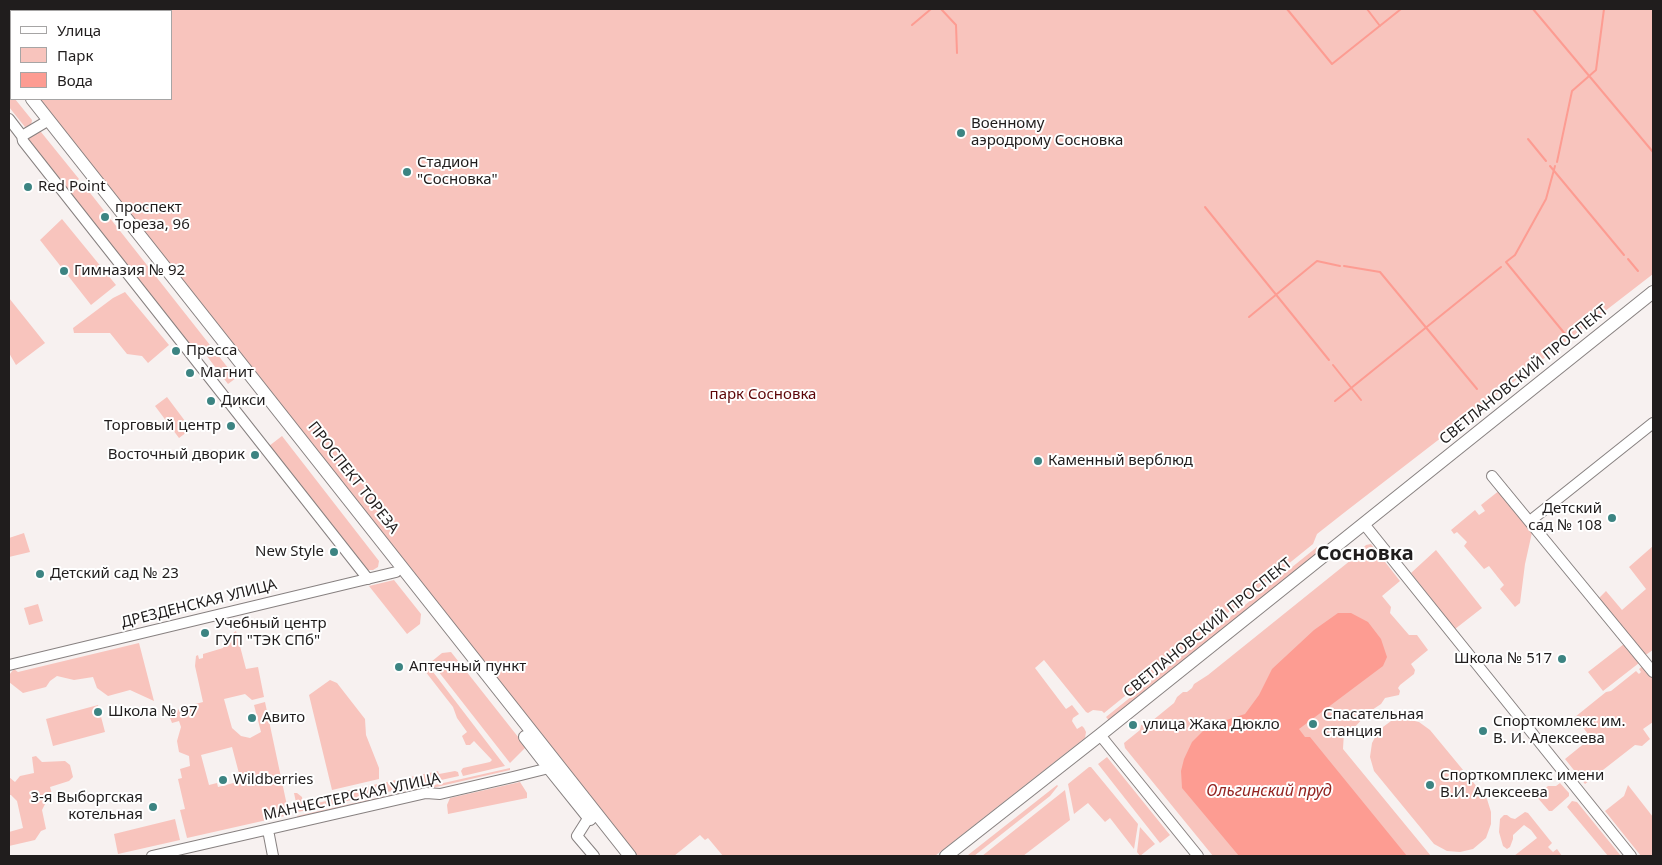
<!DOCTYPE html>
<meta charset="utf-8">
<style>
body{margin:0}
#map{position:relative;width:1662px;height:865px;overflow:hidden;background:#f7f1f0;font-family:"Noto Sans",sans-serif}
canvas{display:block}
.frame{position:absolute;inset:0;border:10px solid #201d1d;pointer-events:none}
.legend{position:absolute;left:10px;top:10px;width:162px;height:90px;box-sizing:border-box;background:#fff;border:1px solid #a6a5a5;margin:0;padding:6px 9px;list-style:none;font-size:15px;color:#201d1d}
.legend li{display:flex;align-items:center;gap:10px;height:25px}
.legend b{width:25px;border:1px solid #a6a5a5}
</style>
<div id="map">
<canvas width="1662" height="865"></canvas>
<div class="frame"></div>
<ul class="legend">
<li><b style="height:6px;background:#fff"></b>Улица</li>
<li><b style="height:14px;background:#f8c4bd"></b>Парк</li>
<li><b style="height:14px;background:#fd9c92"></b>Вода</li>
</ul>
</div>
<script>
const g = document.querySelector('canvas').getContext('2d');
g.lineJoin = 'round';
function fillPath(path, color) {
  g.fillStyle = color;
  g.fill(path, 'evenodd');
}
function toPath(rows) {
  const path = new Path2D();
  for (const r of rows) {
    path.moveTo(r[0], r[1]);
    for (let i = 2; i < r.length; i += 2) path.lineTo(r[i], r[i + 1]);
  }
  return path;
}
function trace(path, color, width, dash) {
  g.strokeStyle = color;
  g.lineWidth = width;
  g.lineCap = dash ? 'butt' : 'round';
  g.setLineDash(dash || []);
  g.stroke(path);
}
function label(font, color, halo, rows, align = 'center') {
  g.font = font + ' "Noto Sans",sans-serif';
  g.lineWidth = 4;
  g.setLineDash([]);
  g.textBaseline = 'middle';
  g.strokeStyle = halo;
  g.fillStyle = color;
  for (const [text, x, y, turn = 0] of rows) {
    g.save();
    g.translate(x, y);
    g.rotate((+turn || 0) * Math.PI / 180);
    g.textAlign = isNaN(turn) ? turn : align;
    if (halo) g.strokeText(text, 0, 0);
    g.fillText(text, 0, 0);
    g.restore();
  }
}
fillPath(toPath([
 [9,9,1653,9,1653,274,1345,512,1317,534,1313,544,1104,713,1102,711,1093,710,1088,713,1086,712,1044,660,1035,668,1066,709,1072,705,1079,714,1073,718,1072,721,1077,729,1082,726,1084,728,1086,732,1085,738,935,856,723,856,708,838,705,840,700,835,674,856,636,856,38,99,171,99,171,11,11,11,11,65,9,62],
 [9,91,11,94,11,99,15,99,32,120,31,126,25,127,9,107],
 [36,132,41,132,79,179,66,190,28,140,29,136],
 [83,184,236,378,228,384,200,347,193,352,69,195],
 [62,219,116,285,91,305,40,240],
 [125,292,169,345,148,363,142,356,127,354,110,333,74,333,73,328,113,298],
 [9,298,45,343,16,365,9,353],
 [167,397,191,429,179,438,155,406],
 [282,436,379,561,378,567,373,570,367,570,269,446],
 [1500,490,1533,528,1525,564,1520,603,1515,607,1500,589,1504,585,1489,566,1484,569,1464,546,1467,542,1457,532,1454,534,1451,530,1475,510,1479,515,1485,511,1481,505],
 [24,533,30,552,9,557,9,538],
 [1371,544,1400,581,1382,596,1391,607,1390,613,1409,635,1417,635,1428,650,1411,664,1415,670,1414,674,1400,685,1398,688,1400,691,1399,695,1385,698,1381,704,1369,712,1350,732,1344,732,1343,749,1431,856,1213,856,1125,748,1124,743,1140,730,1141,725,1147,725,1174,703,1177,697,1183,692,1187,692,1192,688,1194,684,1208,675,1351,560,1366,545],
 [1653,546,1653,650,1644,656,1597,600,1606,591,1622,610,1646,589,1629,567],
 [1317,547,1323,554,1112,724,1106,717],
 [1436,550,1482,608,1455,629,1411,573],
 [394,580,421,614,420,624,407,634,369,586],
 [38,604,43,621,29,625,24,608],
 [236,631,246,669,258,667,264,697,252,700,245,694,224,699,232,728,241,736,250,738,261,732,254,705,265,702,289,815,187,838,180,810,185,809,178,779,182,778,180,769,190,766,189,756,179,752,177,741,181,727,179,721,172,723,170,718,180,708,203,702,195,666,196,656,198,655,199,659,203,658,203,654,223,648,228,637],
 [232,747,241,781,218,787,217,783,209,785,201,755],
 [139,643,154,701,130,690,108,696,97,688,93,677,74,680,57,676,50,681,46,687,23,693,9,682,9,675,14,669,18,672],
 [1624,644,1639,663,1603,691,1588,672],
 [451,652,526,747,510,763,431,662,442,653],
 [1644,665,1653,677,1653,722,1643,729,1650,739,1642,746,1635,745,1585,784,1565,759,1591,738,1575,717,1606,692,1611,691,1636,671,1639,674,1641,672,1639,669],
 [426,666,430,668,505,766,463,776,461,771,463,768,490,762,492,760,474,741,470,745,466,745,462,736,467,732,457,718,453,707,425,671,424,667],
 [330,680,337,683,365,719,366,735,379,768,379,779,332,790,309,695],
 [98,705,105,732,53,746,46,719],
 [1406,719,1419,722,1430,730,1487,799,1491,812,1491,824,1486,838,1473,849,1460,852,1447,851,1434,844,1374,771,1370,757,1372,743,1379,730,1391,721],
 [36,756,42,762,65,761,70,765,73,777,69,781,50,787,53,798,47,800,42,810,46,829,41,831,35,840,9,846,9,832,23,828,17,801,11,795,9,795,9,777,15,782,20,776,34,773,32,757],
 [1107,757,1170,835,1160,843,1098,764],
 [1089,767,1091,767,1138,824,1134,849,1110,818,1105,822,1088,803,1074,814,1068,784],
 [510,768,510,770,298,819,297,816],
 [438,771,439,774,455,771,458,772,459,776,298,812,294,793,297,793,302,797,303,806,331,800,336,793],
 [520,782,527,793,527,798,448,814,447,805,450,798],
 [1560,783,1569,793,1569,796,1552,811,1549,811,1536,796,1548,786,1556,786],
 [1057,785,1058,786,1050,796,974,856,968,855],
 [1628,785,1653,817,1653,856,1641,856,1605,811,1624,796],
 [1065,790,1070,820,1023,856,982,856],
 [1572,801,1577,802,1621,856,1608,856,1567,807],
 [1525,812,1528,813,1552,843,1548,847,1553,852,1557,849,1562,856,1514,856,1537,838,1531,830,1524,825,1513,835,1513,839,1510,847,1507,849,1503,846,1499,832,1500,819,1504,815,1507,815,1511,818,1515,819],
 [175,819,180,840,118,854,114,834],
 [1140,827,1155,844,1140,856,1137,852]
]), '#f8c4bd');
fillPath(toPath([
 [1338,613,1351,613,1368,622,1381,639,1387,657,1383,666,1299,729,1305,737,1310,737,1407,856,1239,856,1182,788,1181,771,1184,759,1192,742,1208,726,1245,714,1259,695,1272,669,1314,630]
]), '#fd9c92');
trace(toPath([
 [941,9,956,25,957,53],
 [1287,9,1332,64,1401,9],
 [1367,9,1380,26],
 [1533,9,1653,152],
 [912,25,931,9],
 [1528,139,1546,161],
 [1557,162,1572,91,1596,70,1604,9],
 [1550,166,1624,255],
 [1555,166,1546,199,1515,255,1506,262,1565,334],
 [1205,207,1329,360],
 [1628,259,1638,271],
 [1344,266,1380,272,1477,389],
 [1249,317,1317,261,1340,266],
 [1333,365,1361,400],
 [1335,401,1501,267]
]), '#fd9c92', 2);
const minor = toPath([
 [9,119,22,136,23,141,368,579],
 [22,136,49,120],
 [1492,476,1653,672],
 [1530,521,1653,423],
 [1364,524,1631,856],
 [9,665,396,572],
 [1100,735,1198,856],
 [589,817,577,836,594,856],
 [268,830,273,856],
 [152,856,426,793,440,794,513,777,549,768,554,764]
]);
const major = toPath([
 [9,70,11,73],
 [9,82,11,85],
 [32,99,630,856],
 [525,737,549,768,590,819],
 [946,856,1100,735,1653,292]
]);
trace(minor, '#878180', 12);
trace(major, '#878180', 14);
trace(minor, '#fff', 10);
trace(major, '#fff', 12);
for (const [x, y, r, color] of [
 [961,133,5,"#3c8482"],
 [407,172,5,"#3c8482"],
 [28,187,5,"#3c8482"],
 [105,217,5,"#3c8482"],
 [64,271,5,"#3c8482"],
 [176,351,5,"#3c8482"],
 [190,373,5,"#3c8482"],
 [211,401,5,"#3c8482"],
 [231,426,5,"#3c8482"],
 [255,455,5,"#3c8482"],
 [1038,461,5,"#3c8482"],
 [1612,518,5,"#3c8482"],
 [334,552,5,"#3c8482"],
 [40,574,5,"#3c8482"],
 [205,633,5,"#3c8482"],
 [1562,659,5,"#3c8482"],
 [399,667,5,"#3c8482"],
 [98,712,5,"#3c8482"],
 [252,718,5,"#3c8482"],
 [1313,724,5,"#3c8482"],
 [1133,725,5,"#3c8482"],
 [1483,731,5,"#3c8482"],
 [223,780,5,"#3c8482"],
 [1430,785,5,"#3c8482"],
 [153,807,5,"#3c8482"]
]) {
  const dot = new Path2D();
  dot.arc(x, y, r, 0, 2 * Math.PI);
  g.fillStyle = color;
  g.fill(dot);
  trace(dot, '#fff', 2);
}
label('15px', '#201d1d', '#fff', [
 ["Военному",971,124],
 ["аэродрому Сосновка",971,141],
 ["Стадион",417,163],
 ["\"Сосновка\"",417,180],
 ["Red Point",38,187],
 ["проспект",115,208],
 ["Тореза, 96",115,225],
 ["Гимназия № 92",74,271],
 ["Пресса",186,351],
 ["Магнит",200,373],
 ["Дикси",221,401],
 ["Торговый центр",221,426,"right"],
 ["Восточный дворик",245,455,"right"],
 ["Каменный верблюд",1048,461],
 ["Детский",1602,509,"right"],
 ["сад № 108",1602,526,"right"],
 ["New Style",324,552,"right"],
 ["Детский сад № 23",50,574],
 ["Учебный центр",215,624],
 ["ГУП \"ТЭК СПб\"",215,641],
 ["Школа № 517",1552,659,"right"],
 ["Аптечный пункт",409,667],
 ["Школа № 97",108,712],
 ["Спасательная",1323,715],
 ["станция",1323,732],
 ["Авито",262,718],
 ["Спорткомлекс им.",1493,722],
 ["В. И. Алексеева",1493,739],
 ["улица Жака Дюкло",1143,725],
 ["Спорткомплекс имени",1440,776],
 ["В.И. Алексеева",1440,793],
 ["Wildberries",233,780],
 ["3-я Выборгская",143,798,"right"],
 ["котельная",143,815,"right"]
], 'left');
label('15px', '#201d1d', '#fff', [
 ["СВЕТЛАНОВСКИЙ ПРОСПЕКТ",1524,375,-39],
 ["ПРОСПЕКТ ТОРЕЗА",353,478,52],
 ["ДРЕЗДЕНСКАЯ УЛИЦА",199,604,-14],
 ["СВЕТЛАНОВСКИЙ ПРОСПЕКТ",1208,628,-39],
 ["МАНЧЕСТЕРСКАЯ УЛИЦА",352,797,-12]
]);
label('15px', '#5d0609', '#fff', [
 ["парк Сосновка",763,395]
]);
label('italic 16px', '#932421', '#fff', [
 ["Ольгинский пруд",1269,791]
]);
label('bold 20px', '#201d1d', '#fff', [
 ["Сосновка",1365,554]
]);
</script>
